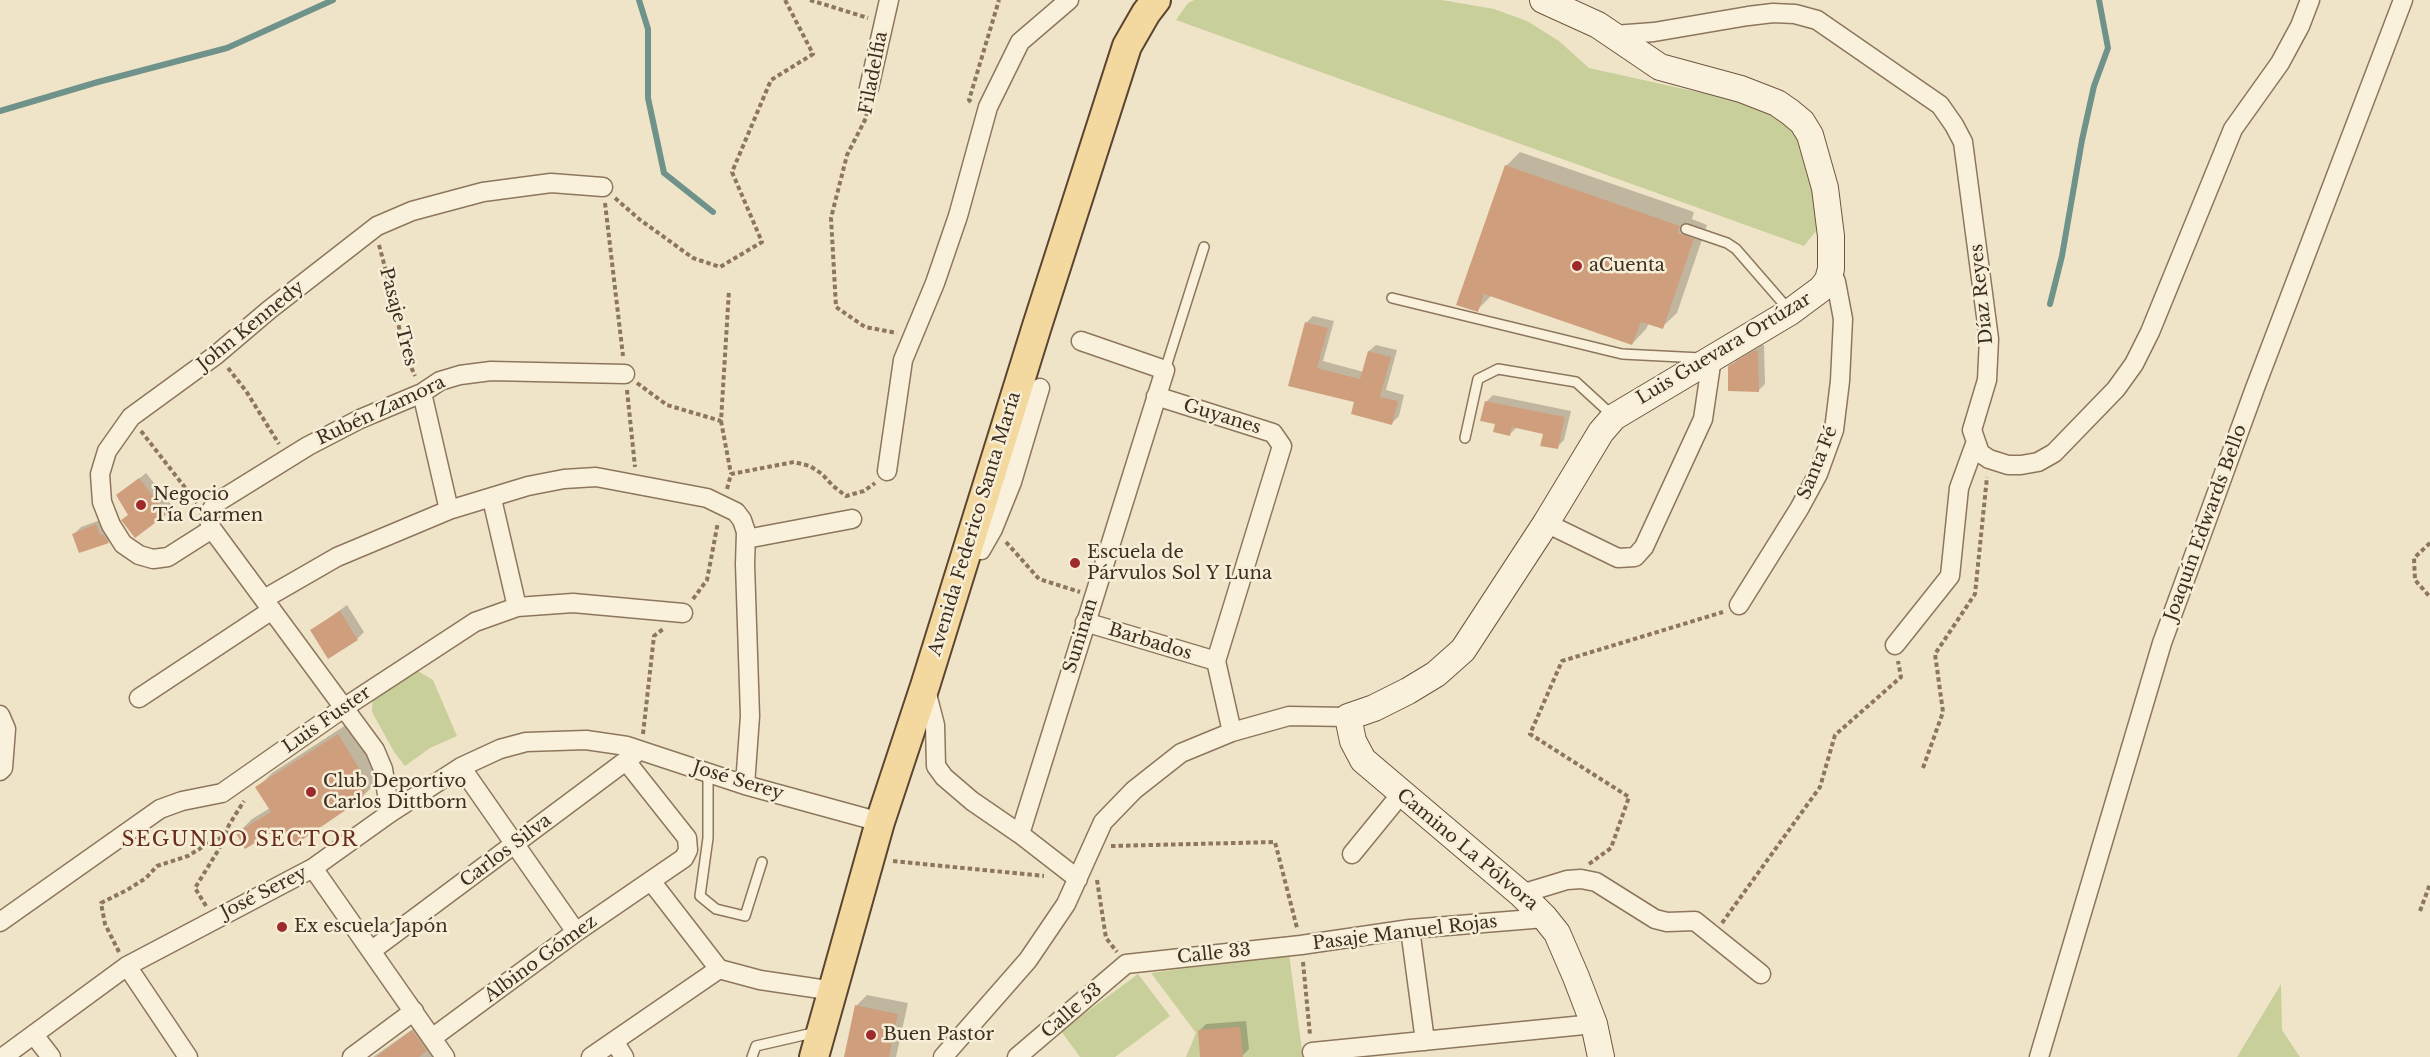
<!DOCTYPE html>
<meta charset="utf-8">
<style>
body{margin:0}
canvas{display:block;background:#f0e4c8}
</style>
<canvas width="2430" height="1057"></canvas>
<script>
const g = document.querySelector('canvas').getContext('2d');
g.lineJoin = 'round';
function fillPath(path, color) {
  g.fillStyle = color;
  g.fill(path, 'evenodd');
}
function toPath(rows) {
  const path = new Path2D();
  for (const r of rows) {
    path.moveTo(r[0], r[1]);
    for (let i = 2; i < r.length; i += 2) path.lineTo(r[i], r[i + 1]);
  }
  return path;
}
function trace(path, color, width, dash) {
  g.strokeStyle = color;
  g.lineWidth = width;
  g.lineCap = dash ? 'butt' : 'round';
  g.setLineDash(dash || []);
  g.stroke(path);
}
function label(font, color, halo, rows, align = 'center') {
  g.font = font + ' "Libre Baskerville",serif';
  g.lineWidth = 5;
  g.setLineDash([]);
  g.textBaseline = 'middle';
  g.strokeStyle = halo;
  g.fillStyle = color;
  for (const [text, x, y, turn = 0] of rows) {
    g.save();
    g.translate(x, y);
    g.rotate((+turn || 0) * Math.PI / 180);
    g.textAlign = isNaN(turn) ? turn : align;
    if (halo) g.strokeText(text, 0, 0);
    g.fillText(text, 0, 0);
    g.restore();
  }
}
fillPath(toPath([
 [1194,0,1442,0,1494,9,1527,21,1559,41,1589,68,1761,106,1781,116,1797,135,1817,208,1816,231,1804,246,1176,20,1188,3],
 [413,668,433,680,457,736,430,748,405,766,394,752,372,712,373,692],
 [1289,954,1303,1057,1186,1057,1196,1033,1151,973],
 [1138,974,1170,1016,1115,1057,1080,1057,1061,1031],
 [2281,984,2282,1030,2300,1057,2237,1057]
]), '#c9cf9b');
fillPath(toPath([
 [1520,152,1694,212,1692,219,1707,225,1677,313,1662,327,1649,323,1646,329,1632,344,1492,295,1477,310,1506,166],
 [1313,316,1334,321,1323,361,1364,372,1369,351,1376,345,1397,350,1386,390,1404,395,1399,416,1392,423,1356,401,1290,385,1306,323],
 [1762,345,1764,345,1765,384,1758,391,1730,367,1737,360],
 [1493,395,1571,411,1564,440,1557,447,1545,433,1517,427,1510,434,1497,423,1486,402],
 [146,473,173,507,166,513,118,496],
 [103,519,115,535,108,542,80,552,74,534,81,527],
 [347,605,364,632,357,639,312,630],
 [352,721,379,772,376,783,361,798,282,825,238,833,252,819,270,808,257,788,272,773],
 [867,995,908,1003,896,1057,845,1057,857,1005],
 [1246,1021,1249,1049,1242,1056,1202,1057,1199,1031,1206,1024],
 [420,1024,444,1057,373,1057]
]), '#0003');
trace(toPath([
 [639,0,648,29,648,98,664,173,713,212],
 [0,111,98,82,227,48,333,0],
 [2050,304,2062,256,2082,140,2094,86,2108,48,2099,0]
]), '#6f938a', 6);
fillPath(toPath([
 [1505,165,1680,226,1678,233,1694,239,1663,329,1641,322,1632,345,1484,294,1478,312,1456,305],
 [1305,322,1328,328,1317,368,1360,379,1368,351,1391,357,1380,397,1398,401,1392,425,1351,414,1354,402,1288,386],
 [1753,351,1758,351,1759,392,1728,391,1728,366],
 [1485,401,1565,417,1558,449,1540,446,1543,434,1512,427,1510,436,1493,432,1495,424,1480,421],
 [139,478,167,514,135,538,121,520,128,515,116,495],
 [96,524,101,536,103,534,109,543,79,553,72,534],
 [340,611,358,640,328,659,310,630],
 [338,734,364,776,366,787,362,799,293,846,281,827,245,849,236,833,271,812,255,787],
 [855,1005,898,1014,889,1057,844,1057],
 [1240,1027,1243,1057,1200,1057,1198,1030],
 [412,1030,427,1051,419,1057,376,1057]
]), '#cf9f7d');
const lane = toPath([
 [1686,229,1727,243,1736,249,1789,310],
 [1392,298,1622,354,1701,358],
 [1165,370,1204,247],
 [1465,438,1478,379,1498,369,1576,382,1612,415],
 [708,772,708,838,700,896,716,909,745,916,762,862],
 [752,1057,756,1046,817,1032]
]);
const street = toPath([
 [1614,35,1654,32,1748,16,1773,13,1795,14,1817,20,1940,105,1954,125,1963,142,1989,339,1987,380,1972,430,1980,453,1989,459,2008,465,2021,465,2038,462,2054,453,2116,389,2134,364,2150,332,2233,129,2280,63,2300,26,2310,0],
 [869,88,889,0],
 [422,393,449,510],
 [1156,396,1273,433,1282,446,1216,661,1232,732],
 [887,471,903,360,935,283,958,216,988,107,1020,42,1069,0],
 [492,499,517,607],
 [1546,523,1618,558,1635,557,1644,547,1703,419,1712,358],
 [212,529,168,557,153,559,139,555,123,544,111,525,102,502,100,474,107,451,131,417,216,355,269,310,377,226,412,211,483,192,551,183,603,187],
 [746,539,852,519],
 [968,549,981,550,993,529,1012,482,1040,388],
 [264,599,337,557,449,510,528,486,564,479,596,477,707,498,736,512,742,520,746,532,745,564,750,716,745,785],
 [1739,605,1799,509,1818,474,1834,430,1840,381,1843,319,1836,282,1831,269],
 [1085,622,1216,661],
 [1895,645,1950,576,1959,488,1975,444],
 [926,690,935,725,936,766,944,777,972,801,1020,834,1078,879],
 [139,698,272,610],
 [0,715,6,729,3,768,0,771],
 [461,767,576,932],
 [390,813,383,769,375,750,212,529,209,520,210,512,216,503,308,446,360,419,422,393,440,381,460,375,491,371,625,374],
 [1020,834,1165,370,1081,341],
 [1352,854,1401,794],
 [313,868,445,1057],
 [651,881,719,969],
 [1521,894,1567,880,1581,879,1596,882,1655,919,1667,922,1695,921,1761,974],
 [0,922,160,809,182,801,222,793,345,707,475,622,517,607,573,603,683,613],
 [1410,929,1425,1041],
 [371,951,635,754],
 [127,966,188,1057],
 [34,1035,51,1057],
 [432,1038,576,932,684,858,688,850,687,838,626,761],
 [614,1041,624,1057],
 [1312,1052,1594,1024],
 [3,1057,127,966,313,868,390,813,461,767,500,749,526,742,586,740,627,746,745,785,880,822],
 [352,1057,414,1011],
 [591,1057,719,969,760,980,834,991],
 [943,1057,1028,960,1066,904,1103,822,1134,790,1181,753,1232,732,1289,716,1348,717],
 [1017,1057,1126,964,1301,945,1410,929,1545,918],
 [2039,1057,2162,643,2255,388,2403,0]
]);
const secondary = toPath([
 [1543,0,1598,25,1660,67,1741,89,1777,103,1790,112,1802,122,1810,135,1825,188,1831,236,1831,269,1828,280,1821,289,1790,312,1614,417,1601,432,1546,523,1463,650,1436,674,1408,691,1374,708,1348,717,1353,741,1363,760,1521,894,1545,918,1557,933,1576,977,1594,1024,1601,1057]
]);
const primary = toPath([
 [814,1057,880,822,925,686,1037,326,1127,46,1146,13,1156,0]
]);
trace(lane, '#8d765c', 12);
trace(street, '#8d765c', 21);
trace(secondary, '#6f573f', 28);
trace(primary, '#5b4430', 32);
trace(toPath([
 [810,0,868,18],
 [971,102,969,100,999,0],
 [868,104,866,118,847,155,831,218,836,307,865,327,897,333],
 [615,198,639,219,693,258,720,267,762,242,732,172,771,80,813,54,785,0],
 [605,203,623,356],
 [379,245,394,301,403,348,415,376],
 [228,368,246,391,279,444],
 [637,383,667,405,721,421,729,290],
 [627,390,635,467],
 [721,421,731,474],
 [141,431,197,503],
 [727,489,731,474,794,462,810,466,822,474,833,486,846,496,864,491,875,483],
 [1006,542,1039,579,1080,592],
 [2430,543,2414,558,2415,580,2430,597],
 [693,599,707,580,718,522],
 [643,734,654,636,663,629],
 [1923,768,1943,712,1935,654,1975,594,1987,477],
 [1111,846,1275,842,1297,928],
 [893,861,1044,876],
 [1589,864,1611,848,1629,797,1530,734,1562,661,1723,612],
 [1097,880,1106,938,1117,952],
 [206,906,195,888,219,849,229,825,244,801],
 [2420,911,2430,884],
 [1722,923,1820,787,1835,735,1901,677,1898,661],
 [119,952,105,924,101,903,127,890,146,878,157,866,188,856,212,841,224,837],
 [1303,962,1310,1035]
]), '#8d765c', 4, [4.5, 3]);
trace(lane, '#faf1dc', 9);
trace(street, '#faf1dc', 18);
trace(secondary, '#faf1dc', 26);
trace(primary, '#f3d9a0', 28);
for (const [x, y, r, color] of [
 [1577,266,6,"#9e2a2b"],
 [141,505,6,"#9e2a2b"],
 [1075,563,6,"#9e2a2b"],
 [311,792,6,"#9e2a2b"],
 [282,927,6,"#9e2a2b"],
 [871,1035,6,"#9e2a2b"]
]) {
  const dot = new Path2D();
  dot.arc(x, y, r, 0, 2 * Math.PI);
  g.fillStyle = color;
  g.fill(dot);
  trace(dot, '#f7eed8', 2);
}
label('18px', '#3d2e20', '#f7eed8', [
 ["Filadelfia",874,73,-79],
 ["Díaz Reyes",1982,294,-96],
 ["Pasaje Tres",398,317,75],
 ["John Kennedy",251,326,-39],
 ["Luis Guevara Ortúzar",1724,349,-31],
 ["Rubén Zamora",381,411,-25],
 ["Guyanes",1222,417,17],
 ["Santa Fé",1818,463,-68],
 ["Joaquín Edwards Bello",2206,523,-70],
 ["Avenida Federico Santa María",975,524,-73],
 ["Suninan",1081,636,-73],
 ["Barbados",1150,642,17],
 ["Luis Fuster",327,720,-35],
 ["José Serey",738,781,17],
 ["Camino La Pólvora",1467,850,40],
 ["Carlos Silva",506,851,-37],
 ["José Serey",264,893,-27],
 ["Pasaje Manuel Rojas",1405,933,-7],
 ["Calle 33",1214,954,-6],
 ["Albino Gómez",541,959,-36],
 ["Calle 53",1072,1011,-41]
]);
label('18px', '#3d2e20', '#f7eed8', [
 ["aCuenta",1589,266],
 ["Negocio",153,495],
 ["Tía Carmen",153,516],
 ["Escuela de",1087,553],
 ["Párvulos Sol Y Luna",1087,574],
 ["Club Deportivo",323,782],
 ["Carlos Dittborn",323,803],
 ["Ex escuela Japón",294,927],
 ["Buen Pastor",883,1035]
], 'left');
g.letterSpacing = '1.5px';
label('20px', '#6b2e1e', '#f7eed8', [
 ["SEGUNDO SECTOR",240,840]
]);
g.letterSpacing = '0px';
</script>
